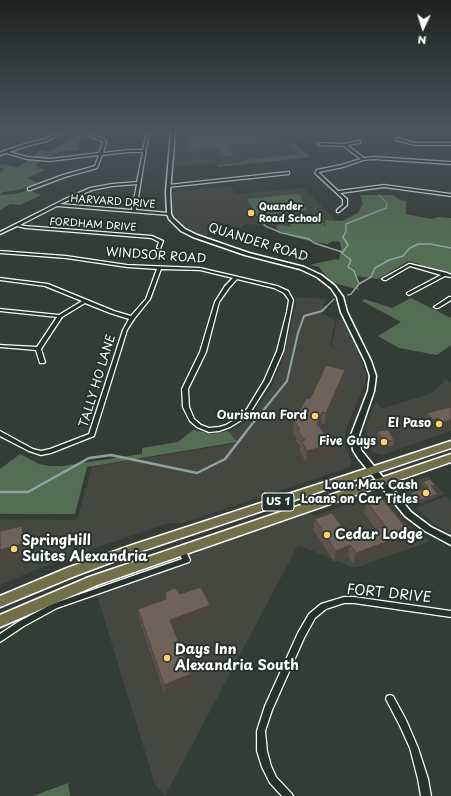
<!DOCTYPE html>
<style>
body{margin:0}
#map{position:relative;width:451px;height:796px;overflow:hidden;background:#343c36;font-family:"Playpen Sans",sans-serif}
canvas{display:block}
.north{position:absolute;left:403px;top:8px;width:40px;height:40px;-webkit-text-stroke:3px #26332d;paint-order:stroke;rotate:184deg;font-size:11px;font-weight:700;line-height:16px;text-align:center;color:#fff}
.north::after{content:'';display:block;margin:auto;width:14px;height:18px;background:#fff;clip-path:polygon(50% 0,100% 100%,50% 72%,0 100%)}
</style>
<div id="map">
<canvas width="451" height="796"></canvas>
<div class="north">N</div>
</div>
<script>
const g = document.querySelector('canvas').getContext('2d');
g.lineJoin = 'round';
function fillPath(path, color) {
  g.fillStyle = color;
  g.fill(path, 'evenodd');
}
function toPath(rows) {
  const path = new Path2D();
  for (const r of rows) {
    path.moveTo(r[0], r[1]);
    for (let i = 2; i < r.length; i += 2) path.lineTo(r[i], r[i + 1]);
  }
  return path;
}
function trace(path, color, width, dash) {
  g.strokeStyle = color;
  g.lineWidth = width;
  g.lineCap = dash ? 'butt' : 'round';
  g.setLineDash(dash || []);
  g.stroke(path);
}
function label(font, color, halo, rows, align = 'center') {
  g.font = font + ' "Playpen Sans",sans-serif';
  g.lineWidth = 4;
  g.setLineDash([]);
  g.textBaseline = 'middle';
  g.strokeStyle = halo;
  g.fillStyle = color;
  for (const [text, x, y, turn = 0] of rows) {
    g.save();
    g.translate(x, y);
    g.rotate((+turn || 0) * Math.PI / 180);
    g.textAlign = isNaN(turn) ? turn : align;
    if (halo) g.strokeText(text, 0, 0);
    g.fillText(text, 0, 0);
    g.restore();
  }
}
fillPath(toPath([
 [225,131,418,131,287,138,311,157,218,167,216,162,173,167,175,135],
 [231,186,235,194,304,188,344,229,306,239,266,223,260,226,247,223,240,228,224,223,204,237,184,228,174,217,172,212,173,192],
 [295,297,326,299,321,313,335,320,330,346,352,358,332,346,337,318,343,321,360,355,359,356,366,375,366,381,345,431,345,445,352,461,350,467,180,524,169,523,98,547,30,572,0,585,0,519,77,520,92,467,237,443,227,432,242,424,253,414,271,388,282,362,296,304],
 [445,379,451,382,451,431,382,455,371,451,365,427,376,401,381,409,430,394,443,383],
 [428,476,444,494,413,505,401,491,404,485],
 [375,495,383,497,405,522,430,541,355,568,298,545,165,796,155,784,94,586,185,553,187,556,195,554,208,545,268,524,310,513,314,516],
 [446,496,451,502,451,533,434,524,416,508]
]), '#454741');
fillPath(toPath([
 [86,131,95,131,92,134,85,135,81,139,78,145,79,150,59,152,49,158,32,158,40,150,49,152],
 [288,142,291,142,311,157,218,167,217,165,240,163,244,160,300,154,293,147,290,146,291,145],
 [28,160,40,161,36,166,45,170,27,178,38,183,18,190,3,192,0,195,0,174,4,169,0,168,0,164,18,167],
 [28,190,41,195,20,205,10,204,0,210,0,195,15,194],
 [296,194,300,195,307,210,284,213,282,210,280,210,282,213,257,216,247,199],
 [360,195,393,195,400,200,406,201,406,214,431,219,438,217,451,218,451,274,419,266,420,264,408,261,378,279,356,276,359,290,331,282,319,267,310,265,336,259,339,260,341,248,340,242,333,241,328,244,313,242,290,236,278,230,276,226,280,225,291,227,286,218,318,215,325,227,326,220,342,221,358,213,363,204],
 [411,298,451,318,451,345,437,355,399,348,378,336,401,322,362,301,364,299,392,308],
 [193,430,213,434,228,431,237,442,87,467,75,514,0,514,0,469,20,454,39,464,50,466,63,466,142,454,142,448,178,442],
 [68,783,70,796,33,796]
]), '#546e54');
trace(toPath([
 [379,195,387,203,386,209]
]), '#8ea4a3', 1);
trace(toPath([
 [264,224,265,226,282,233,309,239,314,243,342,252],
 [359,284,371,277,375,268,389,260,403,256,410,248,418,244,430,244,451,248],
 [348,295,351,294,359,284,354,271,348,267,351,260,342,253,348,245,343,237,346,231,346,224,386,208],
 [325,308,334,299]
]), '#8ea4a3', 1.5);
trace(toPath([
 [245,433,287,381,298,333,304,316,322,311,326,307]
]), '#8ea4a3', 2);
trace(toPath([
 [0,492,28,492,89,458,111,455,197,473,225,459,246,432]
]), '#8ea4a3', 2.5);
const minor = toPath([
 [63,131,65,131,47,141,27,146,9,152,27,157,50,159,99,153,103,142,102,141,91,137,91,136,92,135,104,139,106,142,103,153,128,150,143,150,147,131,149,131,136,210,169,213,171,214,169,215,57,206,20,225,25,226,152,236,163,241,160,249,157,248,159,242,151,238,25,228,17,226,0,234,0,232,63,200,90,188,112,184,137,182,143,152,128,152,102,155,97,168,65,177,30,190,28,190,28,188,63,175,95,166,99,155,50,161,27,159,6,153,0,155,0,153,4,151,25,144,45,139,63,131],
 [137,184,132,210,60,204,92,190,112,186,137,184],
 [397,138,415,143,451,143,451,145,415,145,396,140,396,139,397,138],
 [359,141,360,141,360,143,347,145,364,158,374,157,451,162,451,164,374,159,363,160,343,167,319,172,319,173,338,191,384,185,451,194,451,196,384,187,340,193,347,199,347,205,339,212,337,212,337,210,343,205,343,199,315,173,317,170,341,165,361,159,344,146,319,145,318,144,319,143,345,144,359,141],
 [288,172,289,172,289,174,168,187,166,186,168,185,288,172],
 [0,251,66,256,127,265,200,268,277,286,288,291,293,300,283,351,270,381,251,411,243,419,230,427,219,431,209,432,197,427,190,421,183,407,182,389,200,352,215,302,225,286,233,278,200,270,161,269,150,299,134,319,127,330,94,436,51,453,41,455,29,451,0,436,0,431,33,449,41,451,50,449,89,434,123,330,129,319,110,313,85,303,62,317,41,349,45,362,44,363,40,363,36,350,0,347,0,345,37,347,57,317,0,311,0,309,59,315,82,301,45,286,0,280,0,278,48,284,114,311,131,316,146,299,157,269,127,267,66,258,0,253,0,251],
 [237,279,274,288,284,293,289,300,287,312,277,351,264,381,247,409,239,417,226,425,219,427,209,428,201,425,194,419,189,407,188,389,206,352,219,302,229,288,237,279],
 [409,264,410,264,447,273,451,275,451,277,445,276,409,295,407,294,407,293,441,275,410,266,386,280,384,280,382,279,409,264],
 [449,297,451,297,451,300,438,308,436,308,434,307,449,297],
 [182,548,184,549,186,551,190,560,189,562,57,608,24,626,0,642,0,634,18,622,52,604,182,559,178,551,180,549,182,548],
 [344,597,354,597,451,611,451,617,354,603,344,603,326,609,315,618,304,638,272,710,265,731,267,751,271,766,276,777,291,793,293,796,282,796,270,783,262,767,257,751,257,731,265,706,298,633,309,614,321,604,344,597],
 [390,695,393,696,406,720,418,748,428,779,431,796,421,796,418,779,410,748,400,726,386,699,387,696,390,695]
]);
const tertiary = toPath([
 [171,131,175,131,170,192,171,214,173,218,185,229,197,235,249,253,304,267,321,275,335,286,343,297,347,312,371,361,376,376,374,391,359,435,361,450,411,512,431,527,451,537,451,545,425,531,405,516,358,458,353,450,351,435,368,391,370,376,365,361,341,312,337,297,331,288,317,277,300,269,245,255,193,237,181,231,169,219,167,214,166,192,171,131]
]);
const trunk = toPath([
 [451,441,451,448,139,552,75,576,0,607,0,596,67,568,135,544,451,441],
 [451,454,451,462,97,585,0,627,0,615,89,577,451,454]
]);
trace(minor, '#fff', 2.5);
trace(tertiary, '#fff', 3);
trace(trunk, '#fff', 3);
fillPath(minor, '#26332d');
fillPath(tertiary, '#26332d');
fillPath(trunk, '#71704a');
fillPath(toPath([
 [212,131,284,131,283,136,282,136,282,141,262,142,263,148,231,152,235,156,235,162,225,163,218,154,194,156,184,141,184,136,212,133],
 [343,381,325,424,321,423,319,427,325,434,337,442,335,453,306,462,300,452,300,446,296,441,296,437,293,433,294,422,310,399],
 [451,407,439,430,436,427,431,428,425,421,427,413],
 [378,431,394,440,393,446,382,447,377,436],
 [423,482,435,485,435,487,433,488,437,497,418,504,411,496,411,493,425,488,422,484],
 [367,502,407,544,353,564,348,556,334,562,313,530,315,519,350,538,376,529,364,513],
 [165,592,180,594,210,605,210,616,174,630,191,674,192,685,165,695,139,619,138,609,166,599]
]), '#5f544d');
fillPath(toPath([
 [282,131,284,131,283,136,282,136,278,132],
 [263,143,263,148,227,152,227,146],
 [218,148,218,154,194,156,194,150],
 [235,156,235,162,225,163,225,157],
 [345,370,343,381,325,424,326,413],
 [322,412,321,423,316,435,317,424],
 [438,418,436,427,431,428,433,420],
 [451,420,451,427,439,430,442,422],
 [337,442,335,453,306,462,307,451],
 [435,485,435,487,430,489,431,486],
 [438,494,437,497,418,504,418,501],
 [22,526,26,537,29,554,0,562,0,550],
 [410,533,407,544,353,564,356,553],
 [350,545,348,556,334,562,336,551],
 [210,605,210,616,171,631,170,620],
 [191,674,192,685,165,695,164,685]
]), '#4d453f');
const building = toPath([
 [212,131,282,131,278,132,282,136,257,136,263,143,227,146,235,156,225,157,218,148,194,150,184,136,214,133,212,131],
 [326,365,345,370,326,413,322,412,317,424,325,434,329,433,337,442,307,451,301,441,305,440,297,430,300,429,294,422,306,398,310,399,326,365],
 [451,407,451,420,442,422,438,418,433,420,427,413,451,407],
 [388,430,394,440,383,442,378,431,388,430],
 [430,479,435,485,431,486,438,494,418,501,411,493,428,487,423,482,430,479],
 [381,497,410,533,356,553,350,545,336,551,315,519,332,513,350,538,385,526,367,502,381,497],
 [22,526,25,543,0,550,0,531,22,526],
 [201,587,210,605,170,620,191,674,164,685,138,609,166,599,165,592,175,588,180,594,201,587]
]);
fillPath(building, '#6e625a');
trace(building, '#4d453f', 1);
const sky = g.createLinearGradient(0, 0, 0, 242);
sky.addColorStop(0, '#1d211e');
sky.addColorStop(0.54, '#4a565d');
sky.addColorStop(1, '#4a565d00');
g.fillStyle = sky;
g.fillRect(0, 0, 451, 242);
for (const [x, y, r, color] of [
 [251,213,4,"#ffd166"],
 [315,416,4,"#ffd166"],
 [439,424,4,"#ffd166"],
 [384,442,4,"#ffd166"],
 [426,493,4,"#ffd166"],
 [327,535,4,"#ffd166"],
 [14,549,4,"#ffd166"],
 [167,658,4,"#ffd166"]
]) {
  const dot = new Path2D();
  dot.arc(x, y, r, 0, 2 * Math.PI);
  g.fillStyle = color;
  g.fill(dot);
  trace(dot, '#26332d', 1.5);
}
label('10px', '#fff', '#26332d', [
 ["HARVARD DRIVE",113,202,4],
 ["FORDHAM DRIVE",93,225,4]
]);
label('bold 10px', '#fff', '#26332d', [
 ["Quander",259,207],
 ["Road School",259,219]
], 'left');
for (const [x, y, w] of [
 [278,502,32]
]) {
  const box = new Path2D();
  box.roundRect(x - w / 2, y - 9, w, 18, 3);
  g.fillStyle = '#26332d';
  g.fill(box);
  trace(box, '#fff', 1);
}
label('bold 11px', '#fff', null, [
 ["US 1",278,502]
]);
label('12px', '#fff', '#26332d', [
 ["QUANDER ROAD",258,243,17],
 ["WINDSOR ROAD",156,256,4],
 ["TALLY HO LANE",98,381,-73]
]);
label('bold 12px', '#fff', '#26332d', [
 ["Ourisman Ford",307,416],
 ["El Paso",431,424],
 ["Five Guys",376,442],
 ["Loan Max Cash",418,486],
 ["Loans on Car Titles",418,500]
], 'right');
label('bold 14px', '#fff', '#26332d', [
 ["Cedar Lodge",335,535],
 ["SpringHill",22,541],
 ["Suites Alexandria",22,557],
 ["Days Inn",175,650],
 ["Alexandria South",175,666]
], 'left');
label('14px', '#fff', '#26332d', [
 ["FORT DRIVE",389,594,6]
]);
</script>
